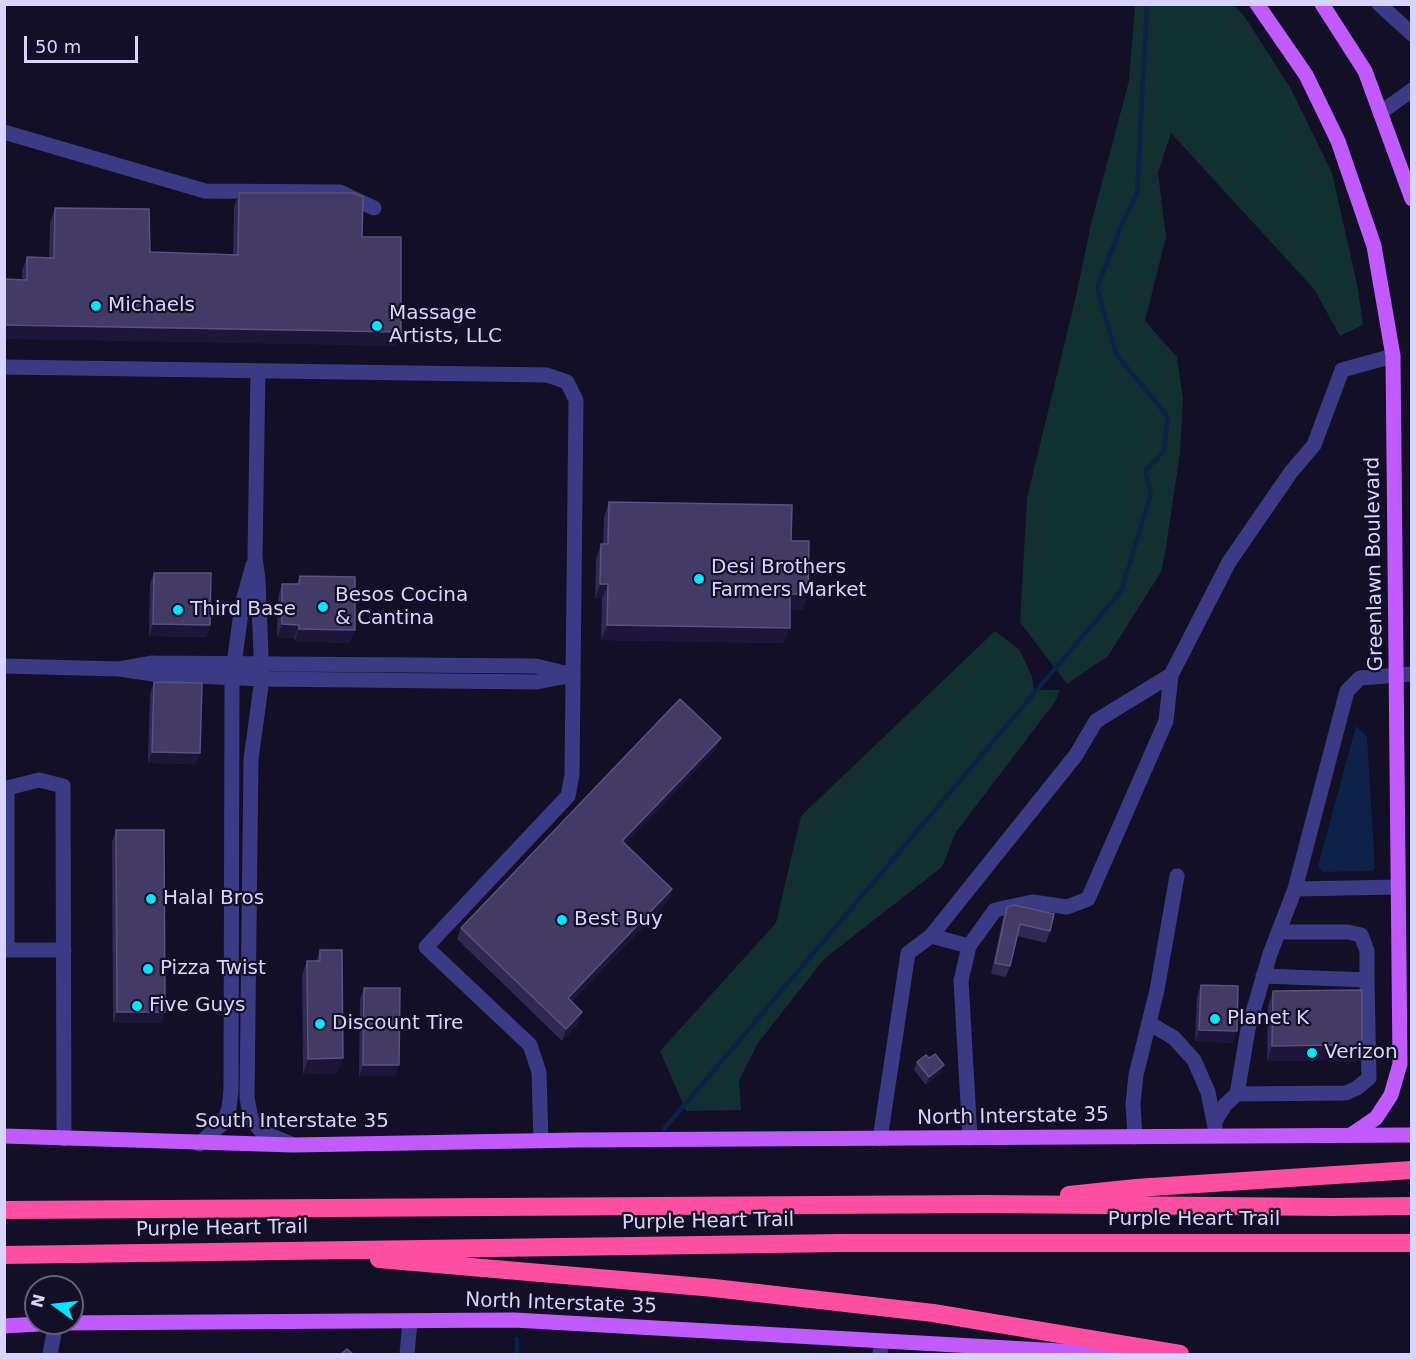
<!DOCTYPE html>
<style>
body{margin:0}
#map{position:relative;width:1416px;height:1359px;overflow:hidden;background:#130f26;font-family:"DejaVu Sans",sans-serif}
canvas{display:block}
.frame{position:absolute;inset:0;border:6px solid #d9d4ff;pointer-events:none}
.north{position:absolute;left:24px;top:1275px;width:60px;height:60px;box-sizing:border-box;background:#130f26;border:2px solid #625e7d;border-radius:50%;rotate:285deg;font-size:16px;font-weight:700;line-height:24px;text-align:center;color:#d9d4ff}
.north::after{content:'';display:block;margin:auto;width:21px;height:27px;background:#00e5ff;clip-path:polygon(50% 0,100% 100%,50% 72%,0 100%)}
.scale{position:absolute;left:24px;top:36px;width:114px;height:27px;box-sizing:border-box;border:3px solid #d9d4ff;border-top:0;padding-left:8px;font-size:18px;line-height:21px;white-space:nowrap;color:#d9d4ff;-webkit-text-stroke:4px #130f26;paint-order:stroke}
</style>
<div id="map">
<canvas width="1416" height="1359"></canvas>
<div class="frame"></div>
<div class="north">N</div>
<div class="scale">50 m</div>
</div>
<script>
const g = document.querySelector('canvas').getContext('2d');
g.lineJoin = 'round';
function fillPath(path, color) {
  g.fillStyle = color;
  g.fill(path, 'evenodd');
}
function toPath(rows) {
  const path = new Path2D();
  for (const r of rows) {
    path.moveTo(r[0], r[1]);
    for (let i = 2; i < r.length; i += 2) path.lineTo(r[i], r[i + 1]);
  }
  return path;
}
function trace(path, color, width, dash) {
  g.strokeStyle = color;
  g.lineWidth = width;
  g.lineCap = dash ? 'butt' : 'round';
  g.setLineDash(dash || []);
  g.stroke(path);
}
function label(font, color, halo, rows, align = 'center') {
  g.font = font + ' "DejaVu Sans",sans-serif';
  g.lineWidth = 4.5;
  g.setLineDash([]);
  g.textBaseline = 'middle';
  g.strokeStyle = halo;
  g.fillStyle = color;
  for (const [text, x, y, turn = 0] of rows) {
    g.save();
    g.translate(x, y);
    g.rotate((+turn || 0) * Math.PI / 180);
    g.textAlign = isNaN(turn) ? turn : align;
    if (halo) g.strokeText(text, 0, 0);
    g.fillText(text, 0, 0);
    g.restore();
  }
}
fillPath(toPath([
 [1135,5,1234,5,1245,17,1291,89,1332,173,1358,289,1363,325,1340,336,1314,289,1171,133,1158,173,1166,237,1145,321,1177,357,1183,399,1180,453,1165,553,1161,572,1108,656,1067,684,1020,622,1027,498,1076,296,1092,220,1129,81],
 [995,631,1019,649,1032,676,1034,690,1060,690,1055,702,956,832,942,867,824,959,758,1043,739,1080,741,1110,686,1111,660,1051,776,923,801,816]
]), '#12302f');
fillPath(toPath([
 [1356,726,1367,737,1375,868,1372,871,1322,872,1318,866]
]), '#0c2248');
trace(toPath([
 [664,1129,1121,591,1151,494,1145,471,1164,451,1168,417,1116,354,1097,288,1122,224,1137,193,1147,4],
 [517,1354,517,1339]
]), '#0c2248', 4.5);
trace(toPath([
 [1379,4,1412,34],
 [1380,113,1412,90],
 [4,132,205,191,340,192,374,208],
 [4,367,547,375,567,382,576,400,572,775,568,796,426,947,530,1045,539,1072,541,1141],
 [258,371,255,557,258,580,262,679,251,759,247,1098,251,1119,262,1132,291,1144],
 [153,663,536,666,573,675,537,682,262,679,153,674,119,669,153,663],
 [4,666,119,669],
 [1295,889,1347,691,1360,678,1412,674],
 [1278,932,1348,932,1361,935,1367,951,1367,980],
 [931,936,1076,755,1096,721,1171,675],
 [4,950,64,950],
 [7,950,7,788,39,780,63,786,64,1139],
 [1149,1023,1174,1038,1194,1060,1208,1092,1215,1127],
 [1237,1094,1346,1093,1357,1088,1369,1078,1367,980,1263,976],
 [1214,1123,1225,1105,1237,1094,1248,1029,1270,954,1295,889,1398,887],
 [1135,1137,1133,1104,1136,1075,1157,990,1177,876],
 [970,1138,961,981,969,946,995,910,1032,902,1067,907,1088,899,1166,721,1171,675,1229,562,1291,472,1314,445,1342,370,1393,356],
 [880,1139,908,953,931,936,969,946],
 [199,1144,224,1122,229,1108,231,1091,232,679,242,605,253,565],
 [50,1354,56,1323],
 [407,1354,410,1321],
 [880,1354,881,1342]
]), '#3d3a85', 15);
trace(toPath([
 [1257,4,1306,75,1338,141,1374,246,1393,356,1400,1064,1391,1095,1376,1118,1351,1135],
 [1322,4,1365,71,1412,199],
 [4,1136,293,1145,579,1140,1412,1135],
 [4,1326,56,1323,514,1320,1114,1354]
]), '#c25bff', 15);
trace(toPath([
 [1069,1195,1136,1188,1412,1170],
 [4,1210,984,1204,1332,1207,1412,1206],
 [4,1255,841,1243,1412,1243],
 [379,1259,714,1288,933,1313,1180,1354]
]), '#ff4fa3', 18);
fillPath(toPath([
 [239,193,362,237,396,346,22,279,22,271,27,257,49,258,50,222,55,208,150,252,233,254,234,207],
 [609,502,791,541,803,610,790,609,784,643,601,640,602,599,595,599,596,559,601,544,603,544,604,517],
 [154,573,210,625,206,637,149,636,150,584],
 [300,576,350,643,294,641,294,638,277,637,278,597,282,584,297,584],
 [154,682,196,764,148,763,150,694],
 [721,738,716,749,625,844,672,889,668,901,571,1002,578,1024,562,1041,457,939,461,928],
 [116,830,165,1012,161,1023,113,1023,112,842],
 [1007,907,1050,931,1046,943,1017,936,1010,966,1006,977,991,974,1003,918],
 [320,950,337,1073,303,1074,302,976,307,961,316,961],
 [1201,985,1233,1043,1195,1041,1197,996],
 [364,988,395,1076,359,1076,360,999],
 [1273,991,1356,1062,1328,1062,1328,1060,1267,1061,1268,1006],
 [917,1062,941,1072,926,1085,914,1070]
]), '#312854');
fillPath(toPath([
 [4,325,401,332,396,346,4,339],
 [600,584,608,584,602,599,595,599],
 [790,594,808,594,803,610,785,609],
 [153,624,210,625,206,637,149,636],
 [282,624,299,625,294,638,277,637],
 [607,625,790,628,784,643,601,640],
 [299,629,355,630,350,643,294,641],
 [721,738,716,749,618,852,622,841],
 [152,752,200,753,196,764,148,763],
 [672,889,668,901,563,1010,568,998],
 [117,1012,165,1012,161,1023,113,1023],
 [582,1012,578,1024,562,1041,566,1029],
 [1199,1030,1237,1031,1233,1043,1195,1041],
 [1333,1045,1328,1060,1267,1061,1272,1046],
 [1362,1046,1356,1062,1328,1062,1333,1047],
 [343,1058,337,1073,303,1074,308,1059],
 [363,1065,399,1065,395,1076,359,1076],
 [944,1065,941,1072,926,1085,929,1077]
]), '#1d163a');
const building = toPath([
 [239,193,353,193,363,197,362,237,401,237,401,332,4,325,4,279,27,280,27,257,54,258,55,208,149,209,150,252,238,255,239,193],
 [609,502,792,505,791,541,809,541,808,594,790,594,790,628,607,625,608,584,600,584,601,544,608,544,609,502],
 [154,573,211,573,210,625,153,624,154,573],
 [300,576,355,577,355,630,299,629,299,625,282,624,282,584,299,584,300,576],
 [154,682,202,683,200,753,152,752,154,682],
 [680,699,721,738,622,841,672,889,568,998,582,1012,566,1029,461,928,680,699],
 [116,830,164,830,165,1012,117,1012,116,830],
 [1014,905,1054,914,1050,931,1020,924,1010,966,995,963,1007,907,1014,905],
 [320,950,342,950,343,1058,308,1059,307,961,320,961,320,950],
 [1201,985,1238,986,1237,1031,1199,1030,1201,985],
 [364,988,400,988,399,1065,363,1065,364,988],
 [1362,990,1362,1046,1333,1047,1333,1045,1272,1046,1273,991,1362,990],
 [935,1054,944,1065,929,1077,917,1062,926,1055,929,1058,935,1054],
 [347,1349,353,1354,341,1354,347,1349]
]);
fillPath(building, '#433a66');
trace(building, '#5a527e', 1.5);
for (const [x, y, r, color] of [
 [96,306,6,"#00e5ff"],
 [377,326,6,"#00e5ff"],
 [699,579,6,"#00e5ff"],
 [323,607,6,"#00e5ff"],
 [178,610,6,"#00e5ff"],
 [151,899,6,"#00e5ff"],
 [562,920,6,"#00e5ff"],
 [148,969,6,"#00e5ff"],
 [137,1006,6,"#00e5ff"],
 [1215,1019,6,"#00e5ff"],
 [320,1024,6,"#00e5ff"],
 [1312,1053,6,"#00e5ff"]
]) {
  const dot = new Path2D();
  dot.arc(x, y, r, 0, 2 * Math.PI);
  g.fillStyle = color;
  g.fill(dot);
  trace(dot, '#130f26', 2);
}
label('20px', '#d9d4ff', '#130f26', [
 ["Michaels",108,306],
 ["Massage",389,314],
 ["Artists, LLC",389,337],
 ["Desi Brothers",711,568],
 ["Farmers Market",711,591],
 ["Besos Cocina",335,596],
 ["& Cantina",335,619],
 ["Third Base",190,610],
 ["Halal Bros",163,899],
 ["Best Buy",574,920],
 ["Pizza Twist",160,969],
 ["Five Guys",149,1006],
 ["Planet K",1227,1019],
 ["Discount Tire",332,1024],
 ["Verizon",1324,1053]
], 'left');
label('20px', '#d9d4ff', '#130f26', [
 ["Greenlawn Boulevard",1375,564,-91],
 ["North Interstate 35",1013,1117,-1],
 ["South Interstate 35",292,1122],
 ["Purple Heart Trail",1194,1220],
 ["Purple Heart Trail",708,1222,-1],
 ["Purple Heart Trail",222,1229,-1],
 ["North Interstate 35",561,1304,2]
]);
</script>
